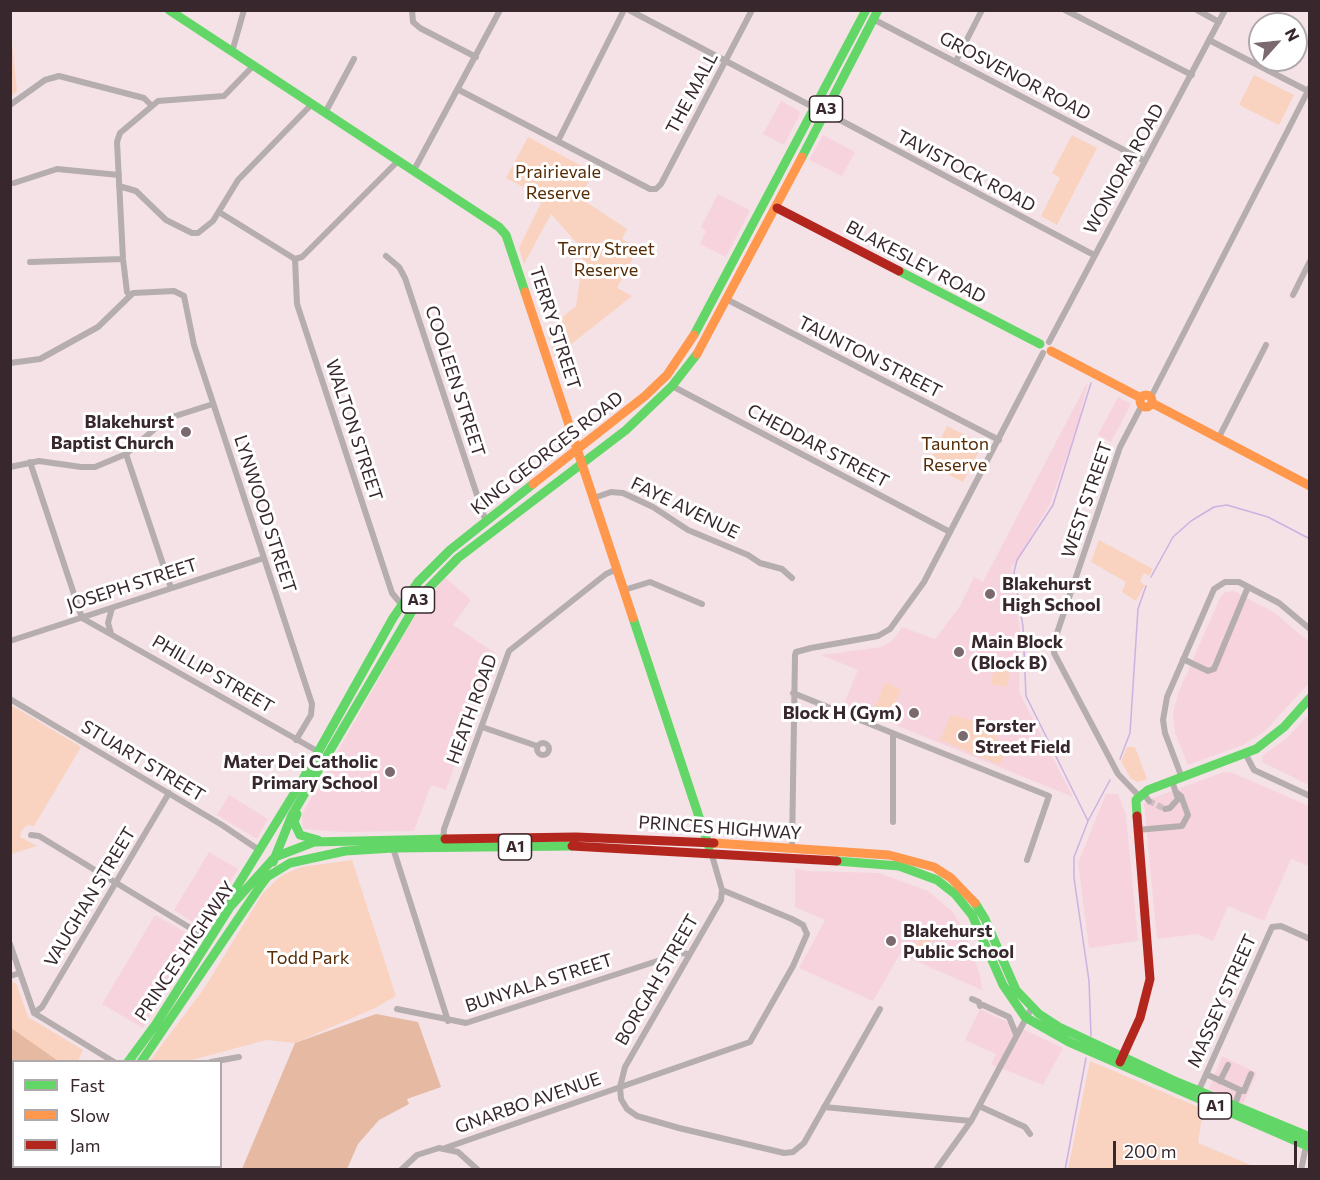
<!DOCTYPE html>
<style>
body{margin:0}
#map{position:relative;width:1320px;height:1180px;overflow:hidden;background:#f4e2e6;font-family:Commissioner,sans-serif}
canvas{display:block}
.frame{position:absolute;inset:0;border:12px solid #38282d;pointer-events:none}
.legend{position:absolute;left:12px;top:1060px;width:210px;height:108px;box-sizing:border-box;background:#fff;border:2px solid #afa9ab;margin:0;padding:8px 10px;list-style:none;font-size:18px;color:#38282d}
.legend li{display:flex;align-items:center;gap:12px;height:30px}
.legend b{width:30px;border:2px solid #afa9ab}
.north{position:absolute;left:1248px;top:12px;width:60px;height:60px;box-sizing:border-box;background:#fff;border:2px solid #afa9ab;border-radius:50%;rotate:63deg;font-size:16px;font-weight:700;line-height:24px;text-align:center;color:#38282d}
.north::after{content:'';display:block;margin:auto;width:21px;height:27px;background:#7a696e;clip-path:polygon(50% 0,100% 100%,50% 72%,0 100%)}
.scale{position:absolute;left:1113px;top:1141px;width:184px;height:27px;box-sizing:border-box;border:3px solid #38282d;border-top:0;padding-left:8px;font-size:18px;line-height:21px;white-space:nowrap;color:#38282d;-webkit-text-stroke:4px #fff;paint-order:stroke}
</style>
<div id="map">
<canvas width="1320" height="1180"></canvas>
<div class="frame"></div>
<ul class="legend">
<li><b style="height:8px;background:#63d668"></b>Fast</li>
<li><b style="height:8px;background:#ff974d"></b>Slow</li>
<li><b style="height:8px;background:#b3261e"></b>Jam</li>
</ul>
<div class="north">N</div>
<div class="scale">200 m</div>
</div>
<script>
const g = document.querySelector('canvas').getContext('2d');
g.lineJoin = 'round';
function fillPath(path, color) {
  g.fillStyle = color;
  g.fill(path, 'evenodd');
}
function toPath(rows) {
  const path = new Path2D();
  for (const r of rows) {
    if (r.length === 3) {
      path.moveTo(r[0] + r[2], r[1]);
      path.arc(r[0], r[1], r[2], 0, 2 * Math.PI);
      continue;
    }
    path.moveTo(r[0], r[1]);
    for (let i = 2; i < r.length; i += 2) path.lineTo(r[i], r[i + 1]);
  }
  return path;
}
function trace(path, color, width, dash) {
  g.strokeStyle = color;
  g.lineWidth = width;
  g.lineCap = dash ? 'butt' : 'round';
  g.setLineDash(dash || []);
  g.stroke(path);
}
function label(font, color, halo, rows, align = 'center') {
  g.font = font + ' Commissioner,sans-serif';
  g.lineWidth = 6;
  g.setLineDash([]);
  g.textBaseline = 'middle';
  g.strokeStyle = halo;
  g.fillStyle = color;
  for (const [text, x, y, turn = 0] of rows) {
    g.save();
    g.translate(x, y);
    g.rotate((+turn || 0) * Math.PI / 180);
    g.textAlign = isNaN(turn) ? turn : align;
    if (halo) g.strokeText(text, 0, 0);
    g.fillText(text, 0, 0);
    g.restore();
  }
}
fillPath(toPath([
 [781,101,798,110,800,114,784,145,763,134],
 [823,135,855,152,842,176,809,160],
 [718,194,750,210,726,257,700,244,706,231,701,227],
 [1088,381,1078,424,1050,504,1013,566,1011,564,1020,631,1019,692,1073,797,844,704,858,670,821,655,882,647,894,639,902,627,935,639,960,606,974,577,983,582],
 [1118,397,1131,404,1111,442,1098,435],
 [445,577,471,600,453,625,495,653,446,790,431,785,414,831,344,832,303,829,302,814,413,619],
 [1234,591,1275,613,1309,642,1309,683,1264,732,1243,745,1188,765,1175,733,1173,713,1179,691,1220,598,1225,592],
 [1309,714,1309,785,1262,762,1263,755,1287,738],
 [1224,772,1233,773,1309,806,1309,866,1291,859,1264,921,1228,906,1213,941,1198,934,1157,939,1144,804,1150,799],
 [1106,794,1118,794,1126,815,1138,941,1089,948,1078,863],
 [229,795,268,819,257,839,217,815],
 [209,852,238,869,202,928,174,910],
 [795,868,807,871,879,873,928,891,952,911,963,928,980,975,982,990,900,954,873,1001,799,968,825,920,795,907],
 [155,915,196,938,143,1028,102,1004],
 [980,1009,1063,1048,1043,1085,991,1064,996,1054,965,1040],
 [1222,1056,1257,1073,1243,1104,1209,1089]
]), '#f7d4dd');
fillPath(toPath([
 [11,34,17,91,11,96,10,35],
 [1254,75,1294,95,1279,125,1239,105],
 [1072,135,1097,148,1057,225,1041,216,1060,178,1052,173],
 [528,137,593,172,580,198,627,229,622,239,638,248,617,288,632,296,555,357,546,330,576,306,584,251,551,214,524,264,519,248,541,203,531,191,506,178],
 [947,426,983,444,963,482,928,464],
 [1099,540,1153,569,1149,576,1144,573,1142,577,1140,582,1145,585,1136,601,1122,592,1126,582,1091,562],
 [996,658,1012,662,1007,687,991,684],
 [885,682,901,689,888,722,872,716],
 [11,705,81,747,34,826,27,825,22,830,20,837,37,846,11,854],
 [951,715,984,723,985,715,988,715,987,724,1006,752,1000,765,940,740],
 [1127,747,1135,747,1147,779,1138,782,1131,779,1121,761],
 [352,860,396,996,375,1008,295,1043,266,1040,188,1061,149,1062,203,990,263,893,281,876,301,867],
 [922,935,931,940,923,957,913,953],
 [10,982,16,983,28,1017,83,1050,78,1061,14,1062,13,1107,11,1108],
 [1090,1061,1203,1109,1198,1143,1253,1166,1253,1169,1068,1169]
]), '#f9d3bf');
fillPath(toPath([
 [376,1014,418,1022,441,1087,407,1099,409,1104,379,1120,358,1144,347,1169,242,1169,295,1043],
 [11,1028,58,1061,14,1062,13,1107,11,1108]
]), '#e5b9a2');
trace(toPath([
 [1151,577,1173,537,1191,521,1214,507,1227,505,1268,517,1310,539],
 [1120,759,1130,733,1138,609,1146,586],
 [1088,821,1026,696,1023,627,1014,572,1017,560,1053,505,1091,383],
 [1091,1036,1089,981,1074,878,1074,857,1088,821,1110,780],
 [1065,1170,1086,1058]
]), '#ccb1e1', 1.5);
trace(toPath([
 [1149,801,1165,809]
]), '#cebdc1', 6, [6, 3]);
trace(toPath([
 [412,10,413,22,420,28,476,57],
 [629,10,815,108],
 [1065,10,1192,75],
 [1197,10,1219,22],
 [873,19,1143,160],
 [1209,40,1310,92],
 [232,52,244,10],
 [956,61,982,10],
 [459,90,650,189,656,189,661,184,752,10],
 [10,105,45,80,59,76,144,98,151,105],
 [825,112,1094,255],
 [325,113,354,59],
 [558,141,624,10],
 [414,170,500,10],
 [14,183,57,169,119,175],
 [119,186,136,191,166,220,192,233,198,233,213,221,238,180,311,105],
 [219,212,295,259,302,257,397,162],
 [386,256,399,267,405,278,486,522],
 [295,259,297,304,392,593,401,604],
 [30,262,123,259],
 [1293,295,1310,261],
 [130,296,127,292,123,259,117,142,120,133,158,101,224,96,253,66],
 [728,300,999,440],
 [1049,342,1225,10],
 [10,363,40,359,98,327,133,293,174,291,184,296,194,345,312,704,311,715,296,740],
 [672,386,950,532],
 [1151,397,1310,87],
 [1218,439,1266,345],
 [126,454,171,588],
 [30,462,82,618],
 [10,467,39,461,81,467,95,467,126,454,166,419,213,404],
 [594,498,611,492,623,493,653,507,688,530,748,555,760,563,782,569,792,578],
 [624,590,650,582,702,604],
 [82,618,319,752],
 [111,633,108,623,112,608],
 [10,641,264,558],
 [1183,659,1208,671,1214,669,1248,587],
 [793,693,1049,796,1027,860],
 [10,699,222,825,259,850],
 [482,727,537,746],
 [893,734,893,822],
 [543,749,6],
 [1245,753,1254,770,1310,796],
 [1182,778,1165,733,1163,720,1167,697,1214,589,1225,582,1239,582,1279,603,1310,629],
 [1143,793,1149,801],
 [1139,796,1118,774,1054,653,1055,639,1120,447,1142,405],
 [1165,809,1170,808,1178,799,1172,781],
 [1137,830,1182,826,1188,815,1181,796,1176,792],
 [31,835,39,836,210,940],
 [443,841,444,829,509,651,606,574,617,569],
 [393,848,448,1021],
 [792,849,795,655,796,652,811,648,878,636,890,629,924,582,1043,353],
 [711,852,722,890,721,900,625,1067,620,1087,621,1099,627,1109,637,1116,679,1128,784,1153,793,1152,804,1143,880,1009],
 [10,944,34,1013,114,1062],
 [10,976,20,973],
 [972,999,979,1002,980,1006,983,1005,1009,1017,1016,1034],
 [397,1009,466,1023,682,953,688,954],
 [34,1013,42,1007,169,793],
 [211,1062,239,1057],
 [1206,1074,1240,1090,1235,1105],
 [1220,1081,1228,1065],
 [1199,1090,1272,927,1281,926,1310,939],
 [1240,1090,1244,1091,1251,1074],
 [979,1106,1025,1127,1030,1134],
 [824,1107,971,1121],
 [10,1115,14,1114],
 [445,1148,750,1042,793,966,807,934,803,925,792,919,722,890],
 [401,1170,417,1155,439,1148,458,1152,478,1170],
 [936,1170,971,1121,1031,1009],
 [1301,1170,1306,1146]
]), '#b5adae', 6);
trace(toPath([
 [169,10,499,227,506,235,525,292],
 [802,157,878,10],
 [899,271,1040,344],
 [694,335,866,10],
 [633,618,709,847],
 [297,814,294,822,300,835,318,840],
 [1137,816,1136,800,1148,790,1256,749,1284,727,1310,698],
 [837,861,899,866,937,880,955,894,972,915,1003,985,1025,1017,1069,1042,1310,1147],
 [273,862,292,815,421,596,458,558,626,430,672,386,697,354],
 [975,903,985,919,1016,990,1039,1014,1059,1027,1177,1082,1310,1137],
 [230,907,233,893,303,779,393,618,418,582,450,550,533,484],
 [128,1062,156,1024,230,907,275,857,314,842,445,839],
 [141,1062,261,885,267,877,290,863,345,851,393,848,572,846],
 [45,1170,47,1166],
 [60,1170,62,1166]
]), '#63d668', 9);
trace(toPath([
 [525,292,633,618],
 [1051,351,1141,398],
 [697,354,802,157],
 [1146,401,6],
 [1152,403,1310,486],
 [533,484,645,396,667,375,694,335],
 [714,843,889,855,934,867,951,878,975,903]
]), '#ff974d', 9);
trace(toPath([
 [777,208,899,271],
 [445,839,576,837,714,843],
 [572,846,837,861],
 [1120,1062,1140,1018,1150,979,1137,816]
]), '#b3261e', 9);
for (const [x, y, r, color] of [
 [186,432,6,"#7a696e"],
 [990,594,6,"#7a696e"],
 [959,652,6,"#7a696e"],
 [914,713,6,"#7a696e"],
 [963,736,6,"#7a696e"],
 [390,772,6,"#7a696e"],
 [891,941,6,"#7a696e"]
]) {
  const dot = new Path2D();
  dot.arc(x, y, r, 0, 2 * Math.PI);
  g.fillStyle = color;
  g.fill(dot);
  trace(dot, '#fff', 2);
}
for (const [x, y, w] of [
 [826,109,33],
 [418,600,33],
 [515,847,33],
 [1215,1106,33]
]) {
  const box = new Path2D();
  box.roundRect(x - w / 2, y - 13, w, 26, 4.5);
  g.fillStyle = '#fff';
  g.fill(box);
  trace(box, '#38282d', 1.5);
}
label('bold 16px', '#38282d', null, [
 ["A3",826,109],
 ["A3",418,600],
 ["A1",515,847],
 ["A1",1215,1106]
]);
label('18px', '#38282d', '#fff', [
 ["GROSVENOR ROAD",1015,76,28],
 ["THE MALL",692,93,-62],
 ["WONIORA ROAD",1124,169,-61],
 ["TAVISTOCK ROAD",966,171,28],
 ["BLAKESLEY ROAD",916,262,28],
 ["TERRY STREET",555,328,72],
 ["TAUNTON STREET",870,357,27],
 ["COOLEEN STREET",455,381,72],
 ["WALTON STREET",354,430,72],
 ["CHEDDAR STREET",818,446,28],
 ["KING GEORGES ROAD",547,453,-38],
 ["WEST STREET",1087,500,-71],
 ["FAYE AVENUE",685,508,26],
 ["LYNWOOD STREET",265,514,72],
 ["JOSEPH STREET",132,585,-18],
 ["PHILLIP STREET",213,674,30],
 ["HEATH ROAD",472,709,-70],
 ["STUART STREET",143,761,31],
 ["PRINCES HIGHWAY",720,828,4],
 ["VAUGHAN STREET",90,897,-59],
 ["PRINCES HIGHWAY",185,951,-56],
 ["BORGAH STREET",657,980,-60],
 ["BUNYALA STREET",539,983,-18],
 ["MASSEY STREET",1222,1001,-66],
 ["GNARBO AVENUE",528,1103,-19]
]);
label('18px', '#562c07', '#fff', [
 ["Prairievale",558,172],
 ["Reserve",558,193],
 ["Terry Street",606,249],
 ["Reserve",606,270],
 ["Taunton",955,444],
 ["Reserve",955,465],
 ["Todd Park",308,958]
]);
label('bold 18px', '#38282d', '#fff', [
 ["Blakehurst",174,422,"right"],
 ["Baptist Church",174,443,"right"],
 ["Blakehurst",1002,584],
 ["High School",1002,605],
 ["Main Block",971,642],
 ["(Block B)",971,663],
 ["Block H (Gym)",902,713,"right"],
 ["Forster",975,726],
 ["Street Field",975,747],
 ["Mater Dei Catholic",378,762,"right"],
 ["Primary School",378,783,"right"],
 ["Blakehurst",903,931],
 ["Public School",903,952]
], 'left');
</script>
